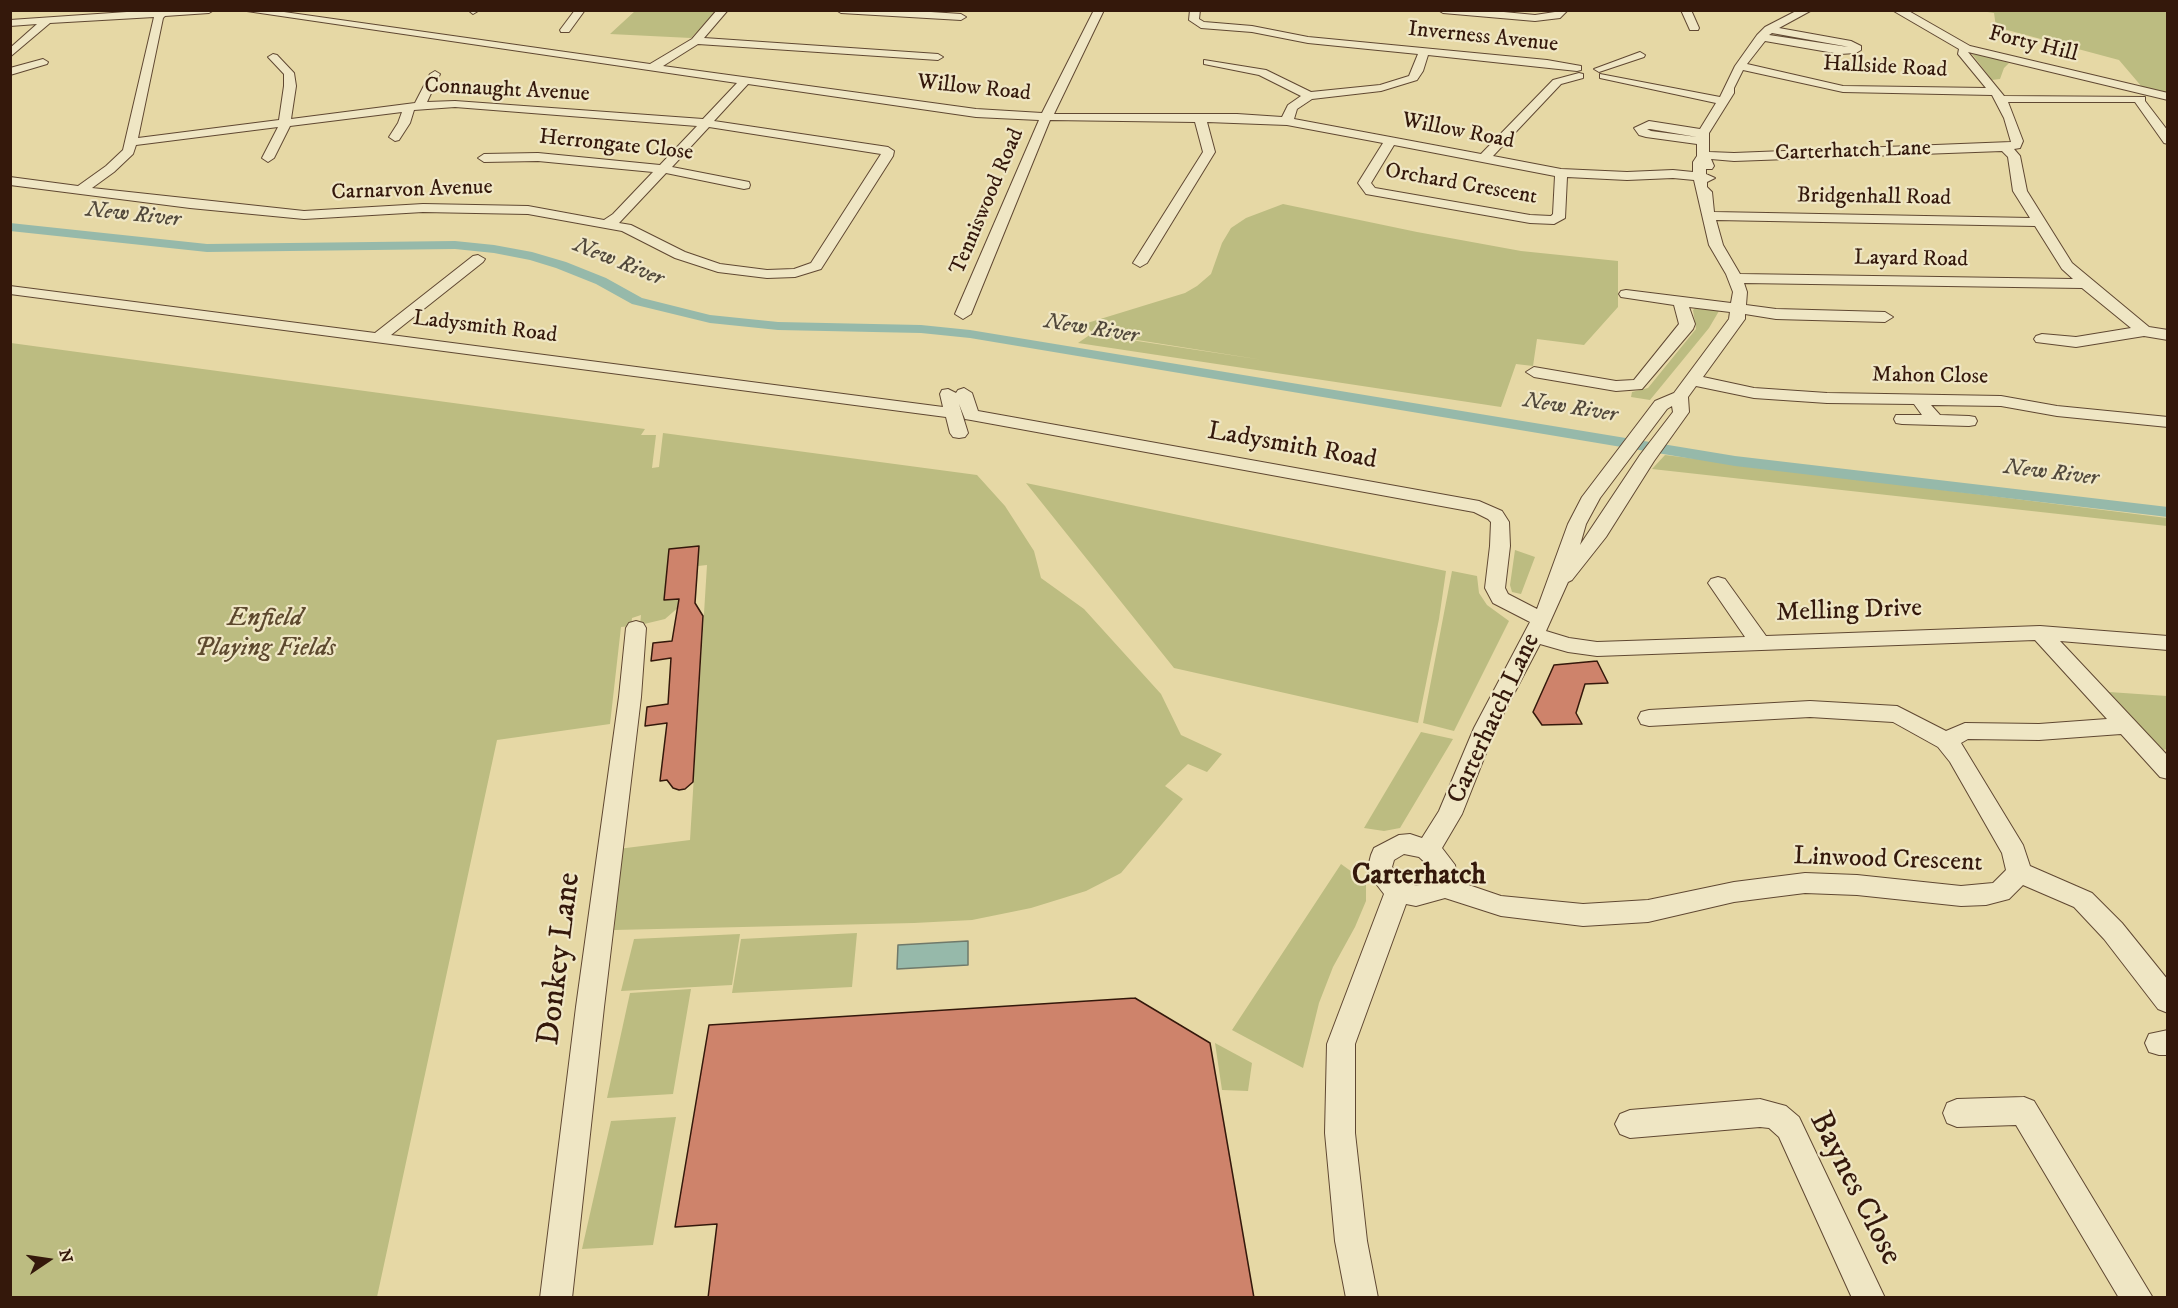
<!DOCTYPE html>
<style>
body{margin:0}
#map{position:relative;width:2178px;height:1308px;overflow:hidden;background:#e6d8a5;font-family:"IM FELL DW Pica",serif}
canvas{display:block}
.frame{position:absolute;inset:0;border:12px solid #34180b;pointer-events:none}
.north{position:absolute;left:18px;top:1230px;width:60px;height:60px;-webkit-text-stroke:4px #efe6c4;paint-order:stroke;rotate:77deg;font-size:16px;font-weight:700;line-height:24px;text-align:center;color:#34180b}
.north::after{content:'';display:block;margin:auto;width:21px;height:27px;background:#34180b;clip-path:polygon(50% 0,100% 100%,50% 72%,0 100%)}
</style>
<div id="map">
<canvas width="2178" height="1308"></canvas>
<div class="frame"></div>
<div class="north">N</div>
</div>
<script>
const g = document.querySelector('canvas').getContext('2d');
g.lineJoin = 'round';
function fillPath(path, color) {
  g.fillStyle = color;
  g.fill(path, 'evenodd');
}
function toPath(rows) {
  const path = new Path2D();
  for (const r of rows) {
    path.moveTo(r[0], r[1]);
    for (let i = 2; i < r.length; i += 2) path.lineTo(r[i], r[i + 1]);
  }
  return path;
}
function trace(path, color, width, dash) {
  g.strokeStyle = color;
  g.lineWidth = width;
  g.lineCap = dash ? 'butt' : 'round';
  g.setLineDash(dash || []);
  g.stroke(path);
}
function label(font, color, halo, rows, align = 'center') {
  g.font = font + ' "IM FELL DW Pica",serif';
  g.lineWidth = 4.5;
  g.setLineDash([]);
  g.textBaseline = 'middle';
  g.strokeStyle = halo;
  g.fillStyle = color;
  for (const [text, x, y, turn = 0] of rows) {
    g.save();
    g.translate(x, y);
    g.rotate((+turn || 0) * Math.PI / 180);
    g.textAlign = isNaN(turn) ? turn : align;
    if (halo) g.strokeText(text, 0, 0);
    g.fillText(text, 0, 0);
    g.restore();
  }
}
fillPath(toPath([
 [635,11,635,10,716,11,691,38,610,34],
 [1981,11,2167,11,2167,93,2142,87,2119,60,1996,27,1994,13],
 [1972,54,1982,55,2009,63,2004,68,2000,79,1992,80],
 [1283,204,1417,232,1521,251,1618,261,1618,307,1584,345,1537,339,1533,366,1516,364,1501,407,1078,343,1091,334,1263,360,1093,333,1084,324,1185,293,1197,286,1211,274,1222,243,1231,228,1246,218],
 [1697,307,1719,311,1709,328,1650,400,1631,397,1632,392,1648,388,1696,329,1693,310],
 [11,343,645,429,641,435,656,435,652,468,659,467,663,433,977,475,1005,506,1034,551,1041,578,1084,609,1161,694,1181,735,1222,754,1207,772,1188,764,1165,786,1183,799,1121,873,1086,891,1031,908,972,920,914,923,614,930,622,851,618,849,690,840,707,565,698,566,699,546,669,549,664,600,683,598,680,606,665,619,640,625,641,615,632,618,631,626,621,627,610,724,497,740,377,1297,11,1297],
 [1665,455,2167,518,2167,526,1652,469],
 [1026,483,1446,571,1439,619,1418,723,1174,668],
 [1515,550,1535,557,1521,594,1512,592,1510,585],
 [1452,571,1477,576,1479,593,1487,605,1509,621,1454,731,1423,723],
 [2109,692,2167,696,2167,749,2163,750],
 [1421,732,1453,739,1400,828,1384,831,1364,828],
 [1341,864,1366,882,1366,901,1355,927,1333,967,1319,1003,1303,1068,1232,1030],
 [857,933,852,987,732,993,741,939],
 [740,934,732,985,621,991,634,939],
 [691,989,673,1094,607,1098,630,993],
 [1215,1043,1252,1063,1248,1091,1222,1090],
 [676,1117,653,1245,582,1249,611,1121]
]), '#bcbc81');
const water = toPath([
 [968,941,968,965,897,969,898,945,968,941]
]);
fillPath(water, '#96b9aa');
trace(water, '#6f796a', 1.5);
fillPath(toPath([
 [10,223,207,244,455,241,494,245,532,252,566,262,606,278,642,298,710,315,778,322,921,325,970,330,1735,456,2168,507,2168,517,1735,466,970,338,921,333,778,330,710,323,632,304,596,284,556,268,530,260,494,253,455,249,207,252,10,231,10,223]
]), '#96b9aa');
const building = toPath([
 [699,546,695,603,703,616,693,782,685,789,679,790,673,788,667,780,660,781,667,723,645,726,647,707,668,704,671,658,651,661,653,643,672,641,679,599,664,600,669,549,699,546],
 [1597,661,1608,683,1585,684,1576,713,1582,724,1542,725,1533,712,1554,665,1597,661],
 [1135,998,1210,1043,1254,1298,708,1298,717,1224,675,1227,709,1025,1135,998]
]);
fillPath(building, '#ce836b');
trace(building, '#34180b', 1.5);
const minor = toPath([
 [156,10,214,10,209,13,165,16,163,18,138,138,279,120,284,86,284,74,268,57,273,54,277,55,294,73,296,86,291,119,415,103,430,74,435,71,440,74,427,102,455,101,703,119,737,83,240,10,270,10,650,64,692,39,717,10,728,10,704,38,938,54,943,57,938,60,698,44,663,66,976,109,1042,113,1094,10,1104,10,1054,114,1237,114,1282,117,1288,105,1301,96,1259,75,1204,64,1204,60,1266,70,1311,92,1380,85,1409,76,1418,54,1308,43,1252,32,1201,28,1189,20,1190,10,1200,10,1199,19,1204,22,1252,26,1308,37,1547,60,1581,66,1581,70,1577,71,1428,55,1423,71,1417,80,1381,91,1312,99,1297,109,1294,119,1481,154,1553,80,1579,73,1583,74,1583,78,1561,84,1493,156,1561,169,1627,172,1673,170,1693,172,1693,162,1697,156,1697,144,1646,137,1639,135,1634,128,1649,121,1700,129,1716,103,1600,78,1600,74,1720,97,1735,66,1757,35,1765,27,1798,10,1812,10,1779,28,1851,41,1861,46,1861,50,1856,53,1840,54,1765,41,1747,64,1843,86,1986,88,1958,54,1959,49,1892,10,1907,10,1970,46,2168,93,2168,100,1968,52,2004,96,2145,97,2145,101,2168,131,2168,144,2164,143,2135,102,2008,102,2023,141,2020,148,2014,149,2020,156,2027,191,2072,263,2149,327,2168,330,2168,340,2144,336,2076,347,2036,342,2034,339,2036,336,2042,334,2076,337,2131,328,2082,288,1744,283,1747,292,1746,305,1776,309,1885,312,1893,317,1885,322,1776,319,1745,314,1745,319,1703,377,1754,388,1827,393,2001,396,2057,406,2168,417,2168,427,2057,416,2001,406,1931,405,1940,415,1969,416,1975,417,1977,421,1975,425,1969,426,1902,424,1896,423,1894,419,1896,415,1922,415,1914,404,1827,403,1754,398,1696,386,1688,397,1689,412,1654,461,1606,537,1572,580,1568,582,1546,631,1569,638,1597,642,1745,637,1708,583,1711,579,1718,577,1725,579,1766,636,2040,626,2168,636,2168,650,2060,641,2168,756,2168,779,2160,777,2121,734,2039,740,1968,739,1961,743,2023,845,2030,866,2092,893,2122,923,2168,980,2168,1013,2158,1009,2104,939,2074,907,2023,885,2009,899,1986,905,1961,906,1857,895,1805,893,1734,902,1648,922,1583,926,1501,916,1445,898,1416,906,1406,904,1355,1044,1355,1133,1367,1241,1378,1298,1346,1298,1335,1241,1325,1133,1327,1044,1384,894,1370,876,1368,867,1371,855,1374,848,1399,835,1410,834,1422,838,1439,811,1474,728,1530,622,1493,603,1485,588,1490,546,1491,522,1488,519,1474,512,971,420,965,419,959,404,968,433,965,437,959,438,953,437,950,433,946,417,10,294,10,286,375,333,473,256,478,255,485,259,483,262,391,335,943,407,940,394,942,390,948,389,956,393,958,390,964,388,972,393,978,411,1479,501,1502,511,1509,522,1510,546,1505,588,1508,594,1537,609,1568,524,1582,497,1655,401,1674,393,1729,319,1730,312,1689,307,1695,324,1693,329,1642,389,1616,391,1534,377,1526,372,1534,367,1616,381,1634,380,1679,324,1674,305,1621,297,1619,294,1621,291,1626,290,1731,303,1733,292,1726,274,1709,245,1694,180,1673,178,1627,180,1567,177,1565,218,1554,224,1530,223,1366,194,1358,183,1383,143,1287,125,1207,122,1215,152,1147,263,1140,267,1133,263,1203,152,1195,122,1050,120,971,314,963,319,955,314,1039,120,976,117,748,84,714,121,888,147,894,151,893,156,821,269,795,277,767,278,718,272,675,258,622,231,528,214,423,212,304,219,190,208,10,185,10,177,78,186,106,166,123,150,154,17,50,23,11,56,10,48,37,24,10,26,10,20,156,10],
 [1772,33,1844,46,1848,47,1769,35,1772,33],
 [1743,70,1843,92,1992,95,2004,118,2011,142,1734,153,1709,152,1709,133,1734,93,1734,88,1743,70],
 [455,107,697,126,660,165,538,153,484,154,478,158,484,162,538,161,653,172,613,214,604,220,528,206,423,204,304,211,92,188,114,172,133,154,136,145,278,127,262,158,268,162,274,158,290,126,402,112,398,123,389,137,395,141,399,140,410,123,414,110,455,107],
 [709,127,881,154,811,263,794,269,767,270,720,264,685,252,631,225,619,223,666,173,744,189,749,188,750,185,749,182,672,167,709,127],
 [1647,129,1650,129,1697,137,1651,131,1647,129],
 [1394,145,1555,176,1553,214,1551,216,1530,215,1375,188,1371,183,1394,145],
 [2002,151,2008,157,2013,191,2030,218,1714,212,1712,192,1707,187,1707,182,1715,178,1706,174,1706,169,1712,169,1714,166,1711,159,1734,161,2002,151],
 [1716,220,2035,226,2062,269,2073,279,1740,274,1723,245,1716,220],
 [1672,406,1673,412,1640,455,1580,545,1586,524,1600,498,1667,409,1672,406],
 [2035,640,2107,719,2039,724,1965,723,1946,731,1897,706,1810,701,1649,710,1641,712,1638,718,1641,724,1649,726,1810,717,1893,722,1938,747,1950,762,2002,853,2006,870,1993,883,1961,886,1857,875,1805,873,1734,882,1648,900,1583,904,1501,896,1457,881,1455,865,1442,848,1462,814,1496,728,1540,644,1568,652,1597,656,2035,640],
 [1404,854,1419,857,1432,869,1432,879,1428,883,1416,886,1398,878,1392,867,1394,860,1404,854],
 [468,10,478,10,478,11,473,14,468,10],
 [575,10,585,10,569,32,561,32,560,30,575,10],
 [836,10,901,10,961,14,966,17,961,20,841,13,836,10],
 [1438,10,1483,10,1535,15,1568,10,1560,18,1535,21,1443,13,1438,10],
 [1681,10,1691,10,1699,28,1698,30,1690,30,1681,10],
 [1640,52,1645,55,1644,57,1599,72,1594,69,1640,52],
 [43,59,48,62,47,64,10,75,10,68,43,59],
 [636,621,643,623,646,628,641,697,604,1007,572,1298,540,1298,576,1007,619,697,626,628,629,623,636,621],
 [2168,1030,2168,1055,2159,1055,2149,1052,2145,1043,2149,1034,2168,1030],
 [2024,1097,2034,1101,2153,1298,2119,1298,2016,1125,1957,1127,1947,1123,1943,1113,1947,1103,1957,1099,2024,1097],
 [1760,1099,1786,1106,1799,1117,1885,1298,1852,1298,1779,1137,1769,1128,1760,1127,1630,1138,1620,1134,1615,1124,1620,1114,1630,1110,1760,1099]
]);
trace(minor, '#604832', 2);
fillPath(minor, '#efe6c4');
label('22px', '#34180b', '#efe6c4', [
 ["Inverness Avenue",1483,38,6],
 ["Forty Hill",2033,45,14],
 ["Hallside Road",1885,68,3],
 ["Willow Road",974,89,6],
 ["Connaught Avenue",507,91,3],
 ["Willow Road",1458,132,11],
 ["Herrongate Close",616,146,6],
 ["Carterhatch Lane",1853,152,-2],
 ["Orchard Crescent",1461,185,10],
 ["Carnarvon Avenue",412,191,-2],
 ["Bridgenhall Road",1874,198,1],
 ["Tenniswood Road",988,202,-67],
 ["Layard Road",1911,260,1],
 ["Ladysmith Road",485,328,7],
 ["Mahon Close",1930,377,1]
]);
label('italic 22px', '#51483b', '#efe6c4', [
 ["New River",133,216,6],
 ["New River",618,263,22],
 ["New River",1091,330,9],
 ["New River",1570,409,9],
 ["New River",2051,474,7]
]);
label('26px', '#34180b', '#efe6c4', [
 ["Ladysmith Road",1292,447,10],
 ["Melling Drive",1849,612,-2],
 ["Carterhatch Lane",1495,719,-65],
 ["Linwood Crescent",1888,861,2]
]);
label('italic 26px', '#5d492e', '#efe6c4', [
 ["Enfield",265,620],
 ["Playing Fields",265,650]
]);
label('bold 28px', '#34180b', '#efe6c4', [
 ["Carterhatch",1419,877]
]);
label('32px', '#34180b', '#efe6c4', [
 ["Donkey Lane",561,959,-83],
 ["Baynes Close",1854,1189,63]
]);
</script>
